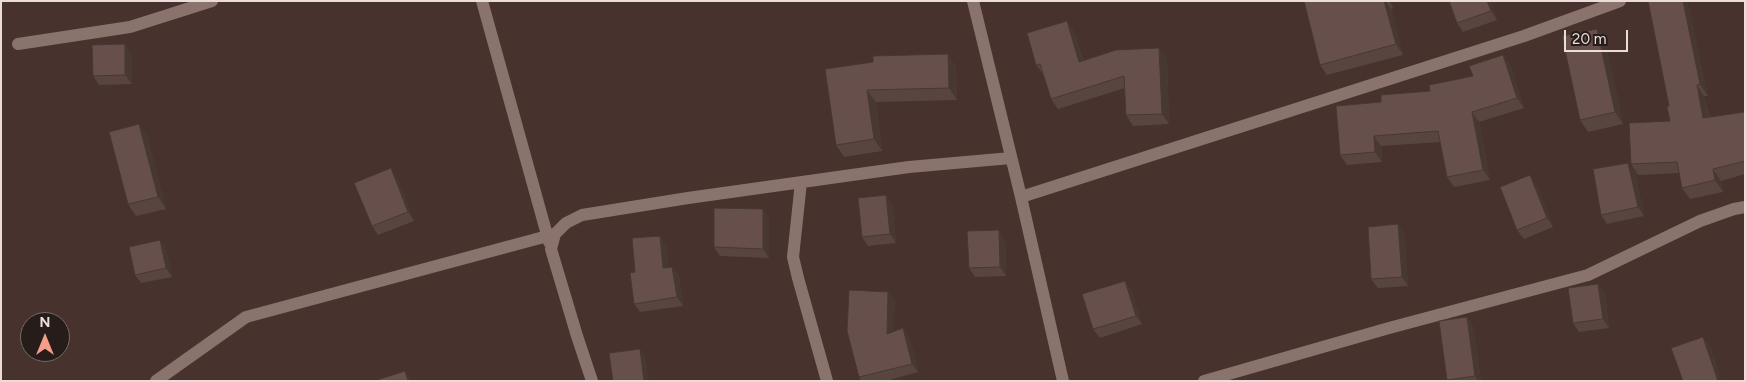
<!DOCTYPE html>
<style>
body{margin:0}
#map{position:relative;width:1746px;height:382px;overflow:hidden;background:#47322d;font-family:Figtree,sans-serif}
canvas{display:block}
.frame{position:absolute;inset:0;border:2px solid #ebddda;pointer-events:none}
.north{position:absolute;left:20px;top:312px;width:50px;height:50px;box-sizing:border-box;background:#261c1a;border:1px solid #756967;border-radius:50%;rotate:0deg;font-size:14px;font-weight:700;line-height:20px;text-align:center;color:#ebddda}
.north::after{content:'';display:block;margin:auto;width:18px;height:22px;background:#f49e8a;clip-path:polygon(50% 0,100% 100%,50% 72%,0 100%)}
.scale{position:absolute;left:1564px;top:30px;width:64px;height:22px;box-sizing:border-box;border:2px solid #ebddda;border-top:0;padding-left:6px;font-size:15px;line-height:18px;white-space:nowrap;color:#ebddda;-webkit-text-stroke:4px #261c1a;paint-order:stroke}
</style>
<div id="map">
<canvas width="1746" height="382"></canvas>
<div class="frame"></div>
<div class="north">N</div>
<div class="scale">20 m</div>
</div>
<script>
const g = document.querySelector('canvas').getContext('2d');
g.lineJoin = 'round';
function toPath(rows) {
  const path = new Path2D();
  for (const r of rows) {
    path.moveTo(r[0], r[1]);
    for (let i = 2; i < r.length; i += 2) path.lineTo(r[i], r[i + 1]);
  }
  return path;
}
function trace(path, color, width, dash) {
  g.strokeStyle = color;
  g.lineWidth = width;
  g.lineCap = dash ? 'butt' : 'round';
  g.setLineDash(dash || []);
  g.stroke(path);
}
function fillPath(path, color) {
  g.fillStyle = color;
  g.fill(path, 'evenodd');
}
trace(toPath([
 [482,1,549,242],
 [973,1,1021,197,1063,381],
 [18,44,130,27,212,1],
 [801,182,793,257,798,278,827,381],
 [1021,197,1524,36,1620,1],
 [156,381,246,317,555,234],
 [592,381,577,336,551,249,555,234,566,223,582,215,688,198,909,167,1011,158],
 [1204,381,1389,328,1588,275,1700,221,1734,209,1745,207]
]), '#8b736d', 12);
fillPath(toPath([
 [1304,1,1391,1,1393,8,1391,9,1403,55,1327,75,1320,65],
 [1449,1,1490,1,1497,20,1463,32,1457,23],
 [1648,1,1708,96,1704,96,1709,117,1745,112,1745,174,1721,181,1723,192,1690,199,1682,188,1679,173,1638,175,1631,164,1670,121,1669,106],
 [1067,21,1074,32,1083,60,1167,58,1169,124,1133,126,1126,115,1125,88,1058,109,1051,99,1044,75,1036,65],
 [1605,41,1623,124,1588,132,1580,120],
 [131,53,132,84,99,85,93,76],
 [1503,55,1510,65,1524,108,1479,122,1490,180,1454,187,1447,177,1440,142,1381,146,1382,162,1347,165,1340,155,1381,102,1430,91,1473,76],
 [873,62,956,66,957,100,876,102,882,151,844,157,836,145],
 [147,136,166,209,136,216,128,204],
 [1635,172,1644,216,1607,224,1601,215],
 [397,177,414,221,378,235,372,226],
 [1536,184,1553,227,1524,239,1517,230],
 [886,195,892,204,896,243,868,246,862,237],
 [763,209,769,218,769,258,720,256,714,247],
 [1404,233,1408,286,1378,288,1371,279],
 [1005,239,1006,276,975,277,969,268],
 [666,245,668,267,672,267,679,276,683,306,640,312,634,304,635,272],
 [166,249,172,277,141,283,135,275],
 [1598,284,1605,293,1609,328,1579,332,1573,323],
 [1131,290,1142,324,1100,338,1093,329],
 [888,292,895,301,893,331,909,336,918,372,886,381,861,381,859,377],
 [1467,317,1473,326,1481,381,1448,381,1447,380]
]), '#594540');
fillPath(toPath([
 [1384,1,1386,1,1391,9,1403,55,1396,44],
 [1389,1,1391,1,1393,8],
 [1487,1,1490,1,1497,20,1491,11],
 [1683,1,1688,1,1708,96,1700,84],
 [1067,21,1074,32,1086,72,1079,62],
 [1597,29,1605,41,1623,124,1615,112],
 [125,44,131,53,132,84,125,75],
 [1159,48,1167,58,1169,124,1162,114],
 [948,54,956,66,957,100,949,88],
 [1503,55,1510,65,1524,108,1517,98],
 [1697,85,1704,96,1711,129,1703,118],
 [867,90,876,102,882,151,874,139],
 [1472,112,1479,122,1490,180,1483,170],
 [139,124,147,136,166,209,158,197],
 [1374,136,1381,146,1382,162,1375,152],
 [1628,163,1635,172,1644,216,1638,207],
 [391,168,397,177,414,221,408,212],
 [1713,169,1721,181,1723,192,1715,180],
 [1530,175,1536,184,1553,227,1547,218],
 [886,195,892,204,896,243,890,234],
 [763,209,769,218,769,258,763,249],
 [1398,224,1404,233,1408,286,1402,277],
 [999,230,1005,239,1006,276,1000,267],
 [660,236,666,245,669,277,663,268],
 [160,240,166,249,172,277,166,268],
 [672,267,679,276,683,306,677,297],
 [1125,281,1131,290,1142,324,1136,316],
 [1598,284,1605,293,1609,328,1603,319],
 [888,292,895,301,893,343,887,334],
 [1467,317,1473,326,1481,381,1478,381,1475,376],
 [903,328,909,336,918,372,912,364],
 [1703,337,1711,348,1722,381,1718,381],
 [640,349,646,358,649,381,644,381],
 [405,371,412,381,408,381]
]), '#483834');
const building = toPath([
 [1304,1,1384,1,1396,44,1320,65,1304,1],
 [1449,1,1487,1,1491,11,1457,23,1449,1],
 [1648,1,1683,1,1700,84,1697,85,1703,118,1745,112,1745,161,1713,169,1715,180,1682,188,1677,162,1631,164,1629,123,1670,121,1667,107,1669,106,1648,1],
 [1067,21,1079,62,1116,50,1159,48,1162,114,1126,115,1124,76,1051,99,1040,64,1036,65,1027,33,1067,21],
 [1597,29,1615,112,1580,120,1562,36,1597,29],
 [125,44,125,75,93,76,92,45,125,44],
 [948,54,949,88,867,90,874,139,836,145,825,69,873,62,873,56,948,54],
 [1503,55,1517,98,1472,112,1483,170,1447,177,1438,131,1374,136,1375,152,1340,155,1336,106,1381,102,1381,95,1430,91,1429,85,1473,76,1469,66,1503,55],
 [139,124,158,197,128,204,109,132,139,124],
 [1628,163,1638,207,1601,215,1593,169,1628,163],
 [391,168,408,212,372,226,354,183,391,168],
 [1530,175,1547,218,1517,230,1500,187,1530,175],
 [886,195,890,234,862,237,858,198,886,195],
 [714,208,763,209,763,249,714,247,714,208],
 [1398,224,1402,277,1371,279,1368,227,1398,224],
 [999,230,1000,267,969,268,967,231,999,230],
 [660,236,663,268,672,267,677,297,634,304,630,273,635,272,632,238,660,236],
 [160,240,166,268,135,275,129,247,160,240],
 [1125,281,1136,316,1093,329,1082,294,1125,281],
 [1598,284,1603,319,1573,323,1568,288,1598,284],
 [849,290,888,292,887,334,903,328,912,364,859,377,847,331,849,290],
 [1467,317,1475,376,1447,380,1439,321,1467,317],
 [1703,337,1718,381,1683,381,1671,348,1703,337],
 [640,349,644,381,613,381,609,353,640,349],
 [405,371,408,381,374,381,405,371]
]);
fillPath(building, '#67504b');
trace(building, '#483834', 1);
</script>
